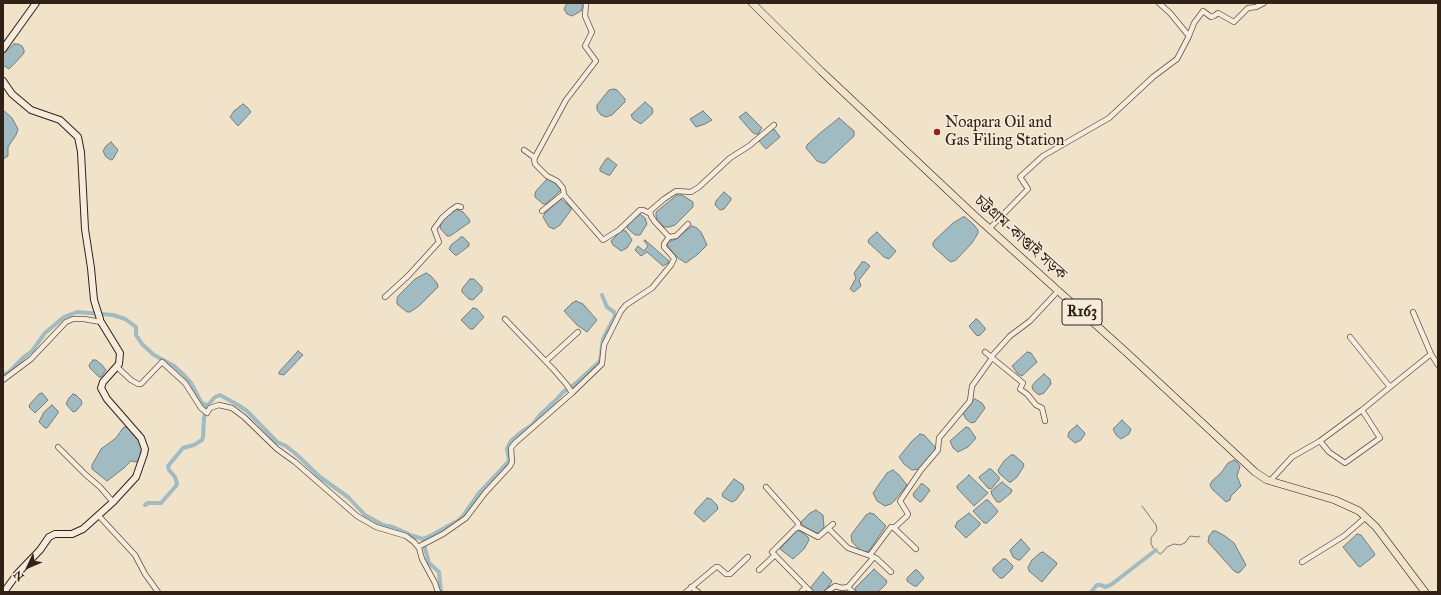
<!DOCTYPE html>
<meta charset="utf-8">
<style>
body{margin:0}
#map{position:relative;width:1441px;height:595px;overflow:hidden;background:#f1e2ca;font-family:"IM FELL Great Primer",serif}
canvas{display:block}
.frame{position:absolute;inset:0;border:4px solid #312116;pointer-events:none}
.north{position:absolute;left:8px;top:547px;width:40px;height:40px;-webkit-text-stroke:3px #f6ecdd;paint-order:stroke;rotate:226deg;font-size:11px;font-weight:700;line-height:16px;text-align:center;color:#312116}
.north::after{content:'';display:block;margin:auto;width:14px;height:18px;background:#312116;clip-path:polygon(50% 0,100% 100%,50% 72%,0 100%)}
</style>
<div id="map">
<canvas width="1441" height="595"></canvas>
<div class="frame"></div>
<div class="north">N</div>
</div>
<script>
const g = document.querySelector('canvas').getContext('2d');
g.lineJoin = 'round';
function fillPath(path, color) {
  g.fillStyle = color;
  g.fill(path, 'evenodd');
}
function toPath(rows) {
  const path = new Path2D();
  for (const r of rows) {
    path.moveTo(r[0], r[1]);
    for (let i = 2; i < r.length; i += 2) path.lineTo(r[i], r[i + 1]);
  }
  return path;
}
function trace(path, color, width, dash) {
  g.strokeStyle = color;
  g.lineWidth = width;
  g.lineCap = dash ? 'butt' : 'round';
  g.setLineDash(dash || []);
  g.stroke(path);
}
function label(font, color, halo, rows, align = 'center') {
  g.font = font + ' "IM FELL Great Primer","Noto Serif Bengali",serif';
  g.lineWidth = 3;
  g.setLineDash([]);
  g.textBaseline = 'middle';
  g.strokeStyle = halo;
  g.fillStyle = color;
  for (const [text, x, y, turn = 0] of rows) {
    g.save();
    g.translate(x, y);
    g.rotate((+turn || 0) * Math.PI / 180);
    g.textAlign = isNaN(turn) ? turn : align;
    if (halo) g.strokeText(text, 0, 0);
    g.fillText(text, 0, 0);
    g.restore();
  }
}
const water = toPath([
 [567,3,584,3,581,11,572,16,567,14,564,9,567,3],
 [14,44,18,44,22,46,24,50,24,53,15,63,9,69,3,65,3,54,14,44],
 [614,89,617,90,625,99,625,102,612,115,606,117,601,115,597,110,597,105,609,90,614,89],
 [645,102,652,108,653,111,652,114,641,124,633,119,631,115,645,102],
 [243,104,247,107,251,112,238,126,230,117,234,111,243,104],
 [3,110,12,118,18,129,16,135,8,147,8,156,3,159,3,110],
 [703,111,712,120,705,124,696,127,690,119,703,111],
 [746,112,762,128,758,134,755,134,752,132,739,117,746,112],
 [839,118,854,131,854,136,825,163,822,163,817,161,806,148,807,145,819,134,839,118],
 [771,129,775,130,780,137,766,149,758,140,771,129],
 [111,142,118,150,113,159,111,160,106,157,103,151,106,146,111,142],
 [608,158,617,165,610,175,608,175,600,171,600,168,606,159,608,158],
 [547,179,554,181,561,190,546,204,543,204,535,197,535,194,536,191,547,179],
 [724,192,731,198,731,200,724,209,720,210,715,205,716,201,724,192],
 [677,195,682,195,693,202,693,207,675,225,669,227,664,227,657,219,656,215,656,212,677,195],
 [561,199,567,204,571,208,571,210,560,225,554,229,549,227,543,217,545,213,561,199],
 [456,209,463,212,469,219,470,222,450,236,447,236,440,228,441,223,443,219,456,209],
 [640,214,645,218,647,224,640,235,635,235,627,228,629,223,640,214],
 [963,217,965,217,974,225,978,230,978,233,972,243,956,260,951,262,948,260,936,249,933,246,933,243,935,240,953,223,963,217],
 [692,226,697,228,701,232,707,245,698,254,686,263,678,258,670,249,667,245,668,242,676,239,692,226],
 [622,230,626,231,632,240,627,248,621,251,613,245,611,241,622,230],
 [877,232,896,251,889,259,884,257,868,242,869,239,877,232],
 [461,237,463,237,469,243,469,246,457,255,455,255,449,249,451,245,461,237],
 [645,240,669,261,668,263,663,266,647,252,641,256,635,250,638,246,644,251,648,246,644,241,645,240],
 [862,262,865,262,870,266,859,280,861,286,854,292,850,289,856,278,854,273,862,262],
 [426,273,431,276,437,283,438,287,419,306,410,312,407,312,397,304,397,300,398,296,415,279,426,273],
 [470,279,474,279,482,287,482,291,473,300,469,299,462,292,462,289,470,279],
 [576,301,583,304,597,320,587,332,577,325,564,311,572,303,576,301],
 [473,308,477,309,484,317,473,329,470,329,461,320,473,308],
 [976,319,978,320,985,328,985,330,979,336,976,335,969,326,976,319],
 [298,351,303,355,284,375,279,374,279,372,298,351],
 [1027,352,1031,353,1037,362,1022,376,1018,374,1012,366,1027,352],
 [93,360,96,360,102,365,106,370,101,377,99,377,90,368,89,365,93,360],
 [1044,374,1050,379,1051,384,1044,393,1039,395,1033,390,1032,386,1035,382,1044,374],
 [42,393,48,400,35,413,29,407,30,404,39,394,42,393],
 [73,394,76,395,81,400,82,404,76,411,73,412,66,404,69,398,73,394],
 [975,399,982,403,985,408,975,422,971,423,966,419,963,413,973,400,975,399],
 [52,405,58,411,58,413,47,428,45,428,39,422,44,412,52,405],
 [1122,420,1131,429,1129,434,1121,439,1116,435,1113,429,1122,420],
 [1077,425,1084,432,1085,434,1081,440,1075,443,1068,437,1068,435,1069,432,1077,425],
 [125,427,128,427,139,438,142,449,142,453,137,462,131,461,124,468,107,481,92,469,92,465,101,449,116,438,123,428,125,427],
 [966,427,969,428,976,438,968,447,958,452,953,448,950,441,966,427],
 [920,434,924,435,936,448,935,450,919,469,912,470,904,464,899,457,912,441,920,434],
 [1011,455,1014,455,1023,463,1024,466,1017,477,1011,482,1009,482,999,473,998,470,1004,461,1011,455],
 [1234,460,1236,461,1240,466,1237,476,1241,486,1231,496,1230,500,1226,502,1212,489,1210,485,1212,481,1221,473,1228,463,1234,460],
 [989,469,991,469,999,477,999,480,991,489,988,488,980,479,979,477,989,469],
 [893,470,899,475,907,485,895,500,891,504,885,506,877,501,873,493,887,473,893,470],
 [969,475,988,493,974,506,957,488,957,486,969,475],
 [734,479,743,485,744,489,736,500,732,502,723,497,722,494,734,479],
 [1002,482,1012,490,1011,493,1000,502,997,502,992,495,991,491,1002,482],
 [921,484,923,484,930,490,922,501,920,502,914,497,913,494,921,484],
 [707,498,711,499,717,505,718,509,704,522,694,513,696,510,707,498],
 [986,500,988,500,998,511,996,514,987,523,984,523,973,511,986,500],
 [816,510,823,515,824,527,819,533,816,533,803,526,801,522,810,513,816,510],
 [870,513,874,514,886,526,869,551,865,552,861,551,852,542,851,535,866,515,870,513],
 [969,513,980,523,980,525,966,538,955,527,957,522,969,513],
 [797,530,803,533,808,537,809,540,804,549,793,559,780,549,797,530],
 [1213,531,1216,531,1225,536,1234,543,1246,565,1240,572,1238,573,1234,571,1208,542,1209,536,1213,531],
 [1357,534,1361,535,1375,554,1374,556,1360,567,1358,566,1343,547,1357,534],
 [1021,539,1030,549,1020,560,1018,560,1013,557,1010,550,1021,539],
 [1043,552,1056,562,1057,564,1042,582,1029,571,1028,567,1032,560,1040,553,1043,552],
 [1003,559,1006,559,1013,566,1012,569,1003,578,1000,578,993,571,993,568,1003,559],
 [874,569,887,581,886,584,878,592,857,592,855,589,856,587,874,569],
 [915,570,917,570,924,578,917,586,914,586,907,581,907,578,915,570],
 [823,572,832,581,825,592,814,592,811,589,811,587,823,572]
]);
fillPath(water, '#a0bbc2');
trace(water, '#747d7d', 1);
trace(toPath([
 [1142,506,1156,525,1157,530,1151,538,1151,544,1154,549,1160,554,1163,552,1167,547,1174,544,1180,545,1185,543,1190,536,1198,537,1200,536]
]), '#747d7d', 1);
trace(toPath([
 [3,375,9,372,24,357,32,351,45,333,64,317,77,312,113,315,125,319,136,327,136,335,142,344,154,355,174,366,183,374,191,383,201,402,207,406],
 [145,505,148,503,161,503,176,486,177,483,175,477,169,470,168,466,183,448,194,445,202,440,203,437,204,418,207,406,215,397,220,395,238,405,247,411,277,442,286,446,296,454,320,477,348,497,365,515,383,525,393,527,413,536,423,539,432,535,459,520,463,516,479,493,508,462,509,459,507,449,511,441,520,433,532,425,540,415,557,399,563,392,575,384,600,361,603,339,615,316,614,312,607,307,602,295],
 [423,541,429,563,439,572,441,592],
 [1091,592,1097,585,1100,585,1106,587,1112,584,1156,550]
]), '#a0bbc2', 4);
const minor = toPath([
 [1189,36,1194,23,1203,11,1211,17,1214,16,1218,13,1234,22,1248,8,1256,7,1264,3],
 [524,150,535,158],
 [564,195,563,188,557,181,547,176,535,164,534,159,566,100,596,61,585,46,592,32,585,16,586,3],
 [542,211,562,195,564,195,603,240,619,230,640,210,643,210,649,213],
 [989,229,1028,189,1020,177,1043,156,1109,118,1153,77,1177,59,1189,36,1170,13,1159,3],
 [669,237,655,222,651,216,650,211,664,199,676,191,691,192,699,187,730,158,749,146,774,125],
 [385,297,408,276,439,242,434,229,442,218,451,210,457,206,461,207],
 [1413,312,1431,354,1438,365],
 [1350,337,1390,387,1431,354],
 [985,352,1023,383,1020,389,1027,394,1036,405,1042,408,1045,421],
 [991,357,1010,336,1030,321,1058,291],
 [546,361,578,332],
 [117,367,131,380,138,384,141,384,162,362,185,383,201,408,207,413,210,408,219,405,232,408,244,417,277,449,295,462,357,516,376,527,406,536,414,542,419,548,422,559,435,583,438,592],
 [3,380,31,359,66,322,73,319,84,319,101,322],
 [572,393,602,364,604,345,621,311,626,305,652,288,671,265,674,259,673,257,664,247,664,244,669,237,676,236,688,224],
 [1320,441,1362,410],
 [58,447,86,475,100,487,113,502],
 [1270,481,1292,457,1320,441,1329,452,1345,463,1380,438,1362,410,1390,387],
 [766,487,798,523,798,527],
 [98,515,135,555,145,574,158,592],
 [828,528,848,548,876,558,891,572],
 [894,528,907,516,908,514,900,501,921,470,938,450,939,438,970,401,972,386,992,358],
 [418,547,443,534,466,518,485,493,510,466,512,462,511,448,515,443,572,393,567,385,554,370,505,319],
 [870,555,891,527,894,528,916,549],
 [1302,562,1344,536,1366,517],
 [759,570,775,555],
 [691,587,698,592],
 [848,587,853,592],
 [686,592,716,567,718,567,726,574,730,574,748,557],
 [801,592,806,587],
 [811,592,772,552,796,528,799,527,818,537,833,524],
 [827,592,835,586,842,588,848,587,874,557]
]);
const secondary = toPath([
 [3,49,36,3],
 [3,81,12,94,31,110,60,120,78,137,81,152,85,229,91,268,94,300,100,319],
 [4,592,17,574,40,550,49,537,55,534,72,534,83,529,113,502,136,477,144,454,145,449,141,438,107,399,101,388,103,382,119,364,120,353,101,322]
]);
const primary = toPath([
 [752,3,821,71,974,215,1126,352,1255,472,1267,480,1335,500,1359,511,1376,527,1425,592]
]);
trace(minor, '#615143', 6);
trace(secondary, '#312116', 8);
trace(primary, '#312116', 8);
trace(minor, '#f6ecdd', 4.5);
trace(secondary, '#f6ecdd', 6);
trace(primary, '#f1e2ca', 7);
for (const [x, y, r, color] of [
 [937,132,4,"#8f2418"]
]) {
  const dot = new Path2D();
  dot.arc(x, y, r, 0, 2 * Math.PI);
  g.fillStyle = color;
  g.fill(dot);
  trace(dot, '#f6ecdd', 1.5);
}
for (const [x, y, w] of [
 [1082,312,40]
]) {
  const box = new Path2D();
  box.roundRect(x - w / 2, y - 13, w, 26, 3);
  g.fillStyle = '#f6ecdd';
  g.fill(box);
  trace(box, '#312116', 1);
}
label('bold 15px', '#312116', null, [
 ["R163",1082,312]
]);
label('16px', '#312116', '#f6ecdd', [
 ["Noapara Oil and",945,123],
 ["Gas Filing Station",945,141]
], 'left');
label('16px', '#312116', '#f6ecdd', [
 ["চট্টগ্রাম-কাপ্তাই সড়ক",1020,238,42]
]);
</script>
